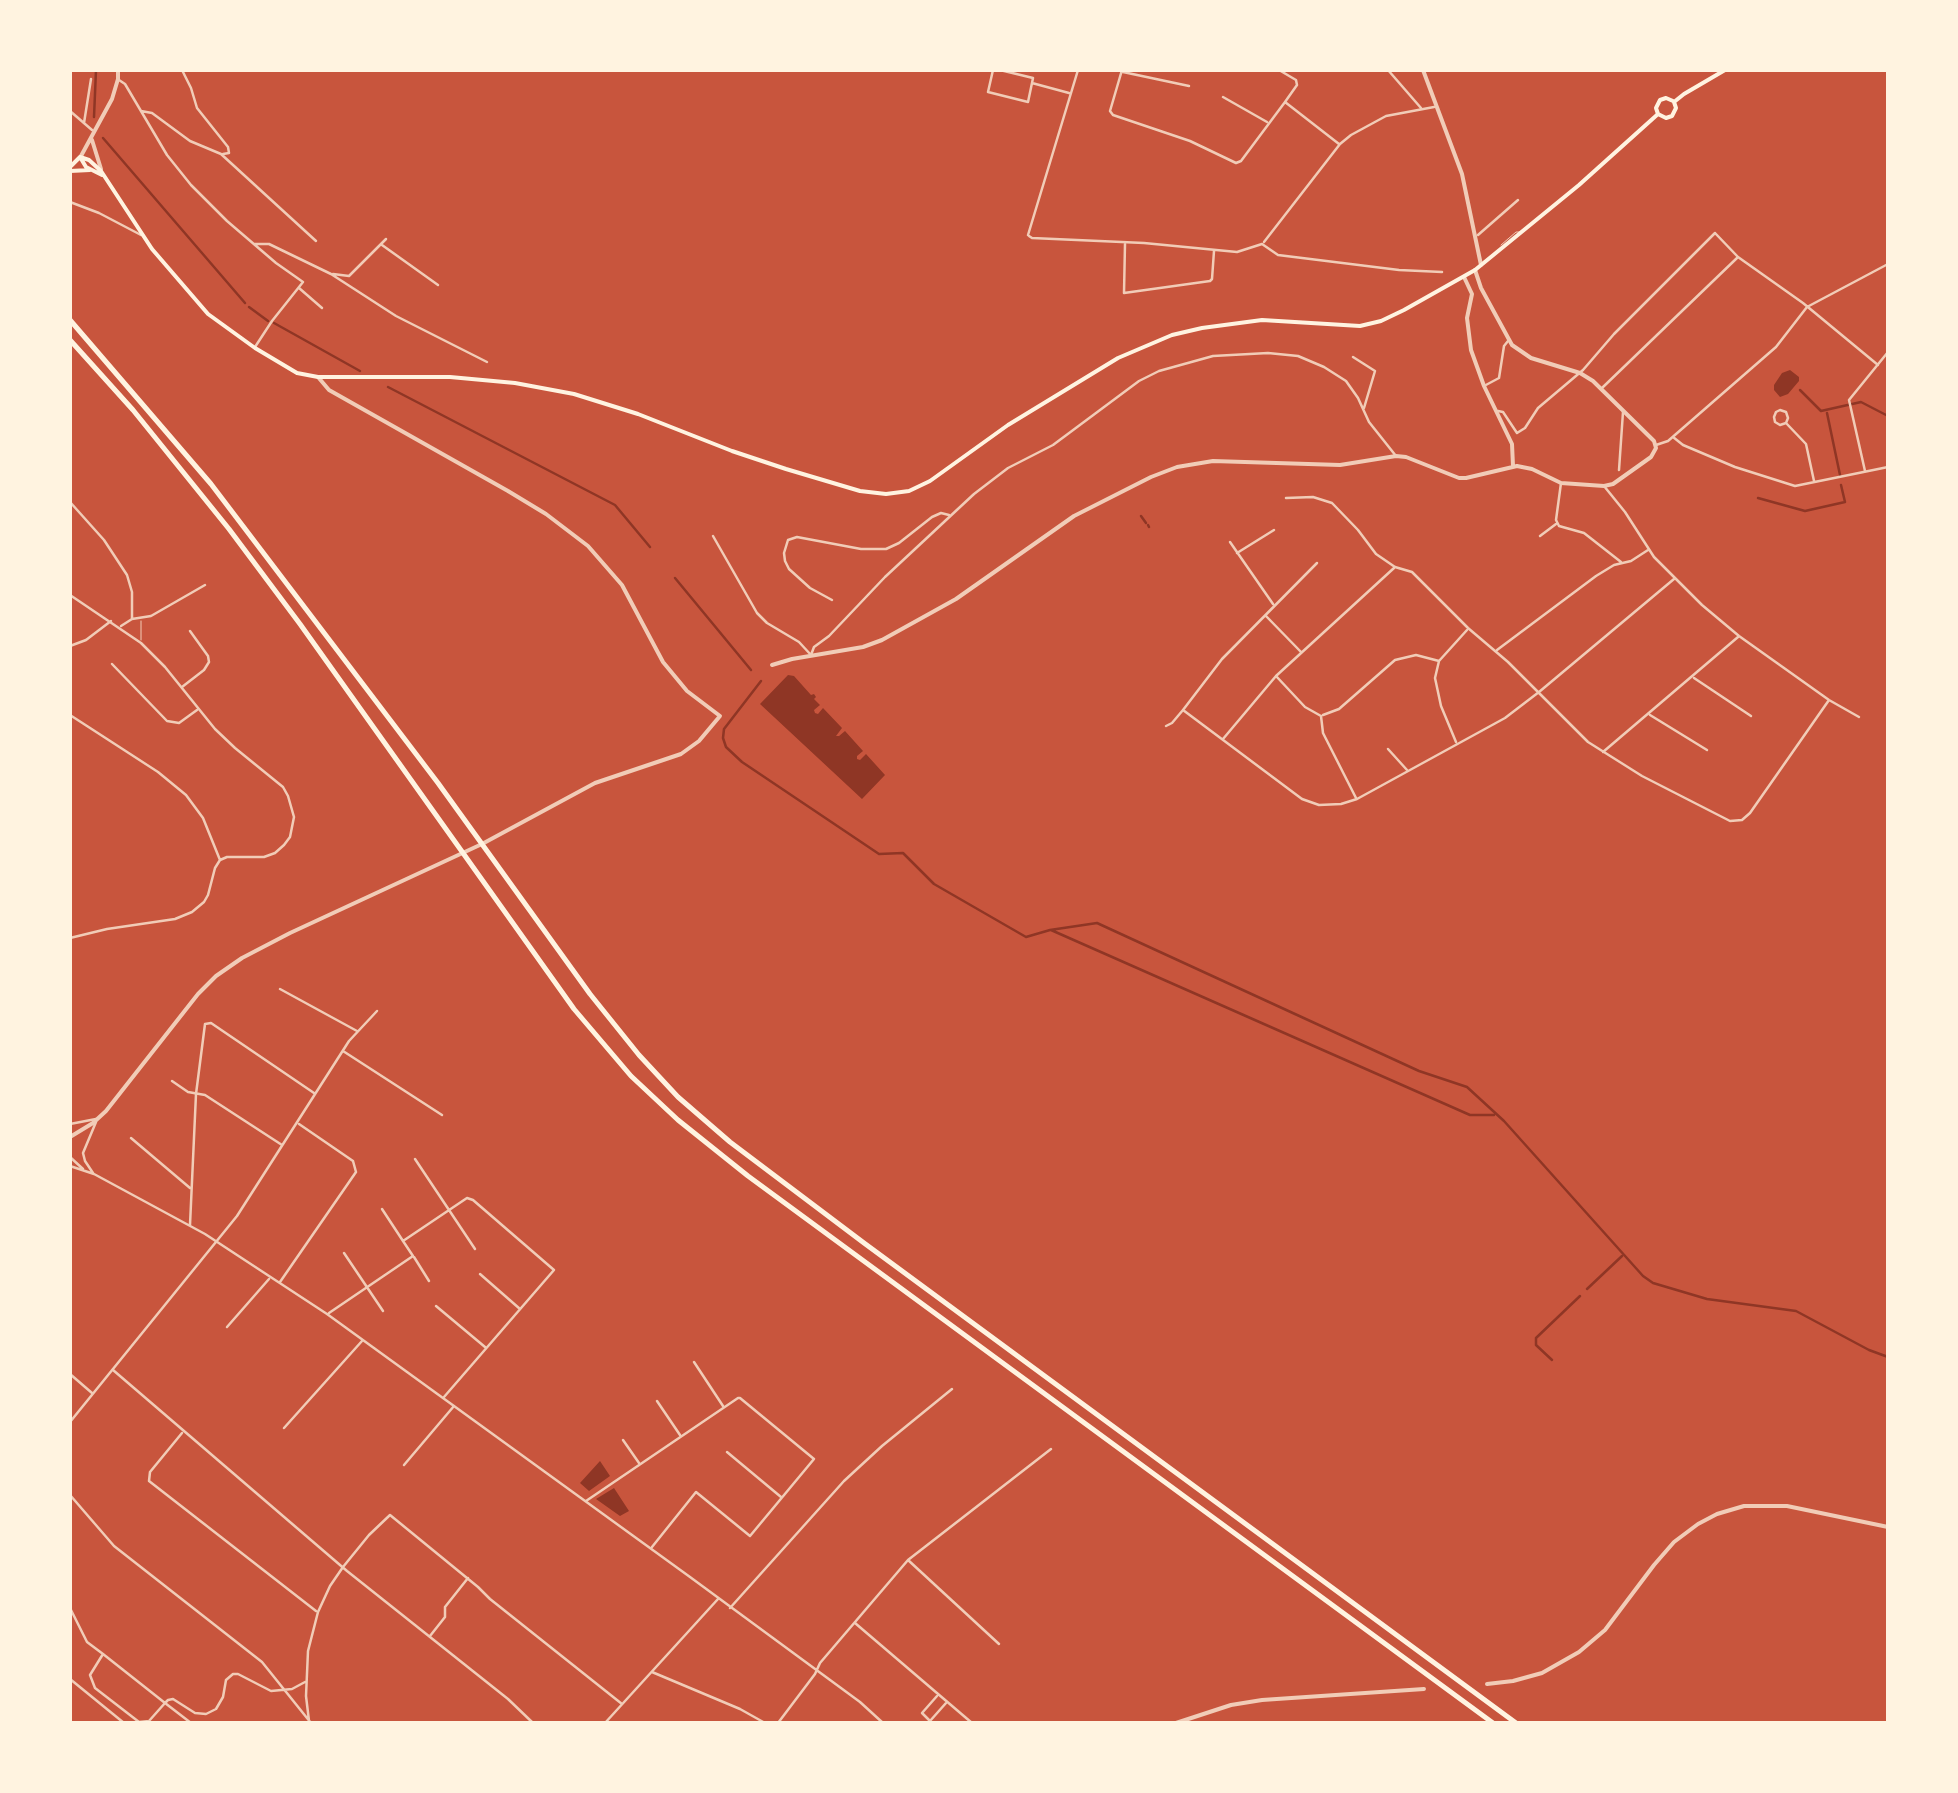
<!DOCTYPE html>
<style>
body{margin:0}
#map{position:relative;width:1958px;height:1793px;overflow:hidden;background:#c8553d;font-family:Bitter,serif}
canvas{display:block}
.frame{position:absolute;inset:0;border:72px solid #fff3e0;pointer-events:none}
</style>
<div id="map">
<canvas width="1958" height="1793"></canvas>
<div class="frame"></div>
</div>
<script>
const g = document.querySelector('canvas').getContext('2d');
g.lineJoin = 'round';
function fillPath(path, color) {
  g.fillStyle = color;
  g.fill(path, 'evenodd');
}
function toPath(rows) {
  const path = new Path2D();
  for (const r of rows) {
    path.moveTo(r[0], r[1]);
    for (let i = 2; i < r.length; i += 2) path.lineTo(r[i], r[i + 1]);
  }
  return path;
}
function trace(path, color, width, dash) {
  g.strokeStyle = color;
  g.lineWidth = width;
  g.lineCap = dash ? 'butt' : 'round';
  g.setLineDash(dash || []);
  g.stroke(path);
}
fillPath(toPath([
 [1790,370,1799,377,1799,381,1788,394,1780,397,1774,390,1774,385,1782,373],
 [788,675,794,676,811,695,814,694,816,697,814,699,820,705,814,710,815,713,818,714,823,708,842,728,836,736,839,736,845,731,863,751,857,756,857,759,860,760,866,754,885,775,862,799,760,704],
 [600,1461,610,1476,589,1491,580,1483],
 [614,1488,629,1511,620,1516,596,1499]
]), '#8f3625');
trace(toPath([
 [94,117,96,70],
 [103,138,245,303],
 [249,307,268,321],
 [274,323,360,371],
 [388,387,615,505,650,547],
 [1800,390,1821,411,1861,402,1888,416],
 [1827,413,1840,475],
 [1758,498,1805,511,1845,502,1841,485],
 [1141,516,1146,523],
 [1148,525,1149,527],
 [675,578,751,670],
 [761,681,724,729,723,738,726,747,742,762,879,854,903,853,934,884,1026,937,1050,930,1097,923,1419,1071,1467,1087,1504,1121,1643,1276,1653,1283,1707,1299,1796,1311,1869,1350,1888,1357],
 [1051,930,1470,1115,1494,1115],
 [1587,1289,1622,1256],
 [1552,1360,1536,1345,1536,1338,1580,1296]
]), '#8f3625', 2.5);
trace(toPath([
 [1501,245,1516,232,1520,232],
 [141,621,141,640]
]), '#f1ccb7', 1);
trace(toPath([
 [182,70,191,88,197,108,228,147,229,153,223,154],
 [993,70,988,92,1028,102,1032,83],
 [1000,70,1033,78,1032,83,1069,93],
 [1122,70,1110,111,1113,115,1190,141,1236,163,1241,161,1285,102],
 [1279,70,1296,80,1297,85,1285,102,1339,144],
 [1388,70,1421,108],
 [1123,72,1189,86],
 [119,80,125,84,167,155,191,185,227,221,276,263,303,282,272,321,255,347],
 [1223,97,1267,122],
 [70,111,92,130],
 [141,111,152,113,190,141,221,154,316,241],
 [84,123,91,79],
 [70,202,99,213,141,235],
 [1028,235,1078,70],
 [1478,235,1518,200],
 [1029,236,1032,238,1144,243,1237,252,1262,244,1278,255,1399,270,1442,272],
 [1264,242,1340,144,1351,135,1386,116,1434,107],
 [254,244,269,244,331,274,396,316,487,362],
 [1125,244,1124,293,1210,281,1212,279,1214,251],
 [382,245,438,285],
 [333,274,349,276,386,239],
 [299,288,322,308],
 [1353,357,1375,371,1364,408],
 [1484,386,1499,378,1504,346,1508,341],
 [1602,388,1737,258],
 [1498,411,1503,412,1517,433,1525,428,1538,408,1583,370,1614,334,1715,233,1738,257,1803,303,1878,365],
 [1786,423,1788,418,1786,412,1780,410,1776,412,1774,417,1775,422,1780,425,1786,423,1806,444,1814,481],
 [1673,437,1683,445,1735,467,1795,486,1888,467],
 [1656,445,1668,441,1776,347,1807,307,1888,264],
 [1619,470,1623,412],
 [1865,471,1849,400,1888,352],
 [1561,483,1556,520,1559,526,1584,533,1621,562],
 [1604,486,1625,512,1654,557,1702,605,1739,636,1829,700,1859,717],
 [1286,498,1313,497,1332,503,1358,530,1376,554,1395,567,1412,572,1468,628,1508,662,1588,742,1642,776,1730,821,1742,820,1750,813,1829,700],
 [70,502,104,540,127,575,132,592,132,619],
 [713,536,757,613,767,623,799,642,811,655,814,647,829,636,885,577,974,494,1008,468,1053,445,1139,381,1159,371,1213,356,1268,353,1298,356,1324,367,1346,381,1358,398,1369,422,1396,456],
 [1540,536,1556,524],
 [1230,542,1273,604],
 [1237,553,1274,530],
 [70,595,141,643,165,667,215,729,235,748,283,787,288,796,294,817,290,837,284,845,275,853,264,857,227,857,220,860],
 [832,600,810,588,789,569,785,561,784,553,788,540,797,537,861,549,886,549,899,543,932,517,941,513,949,515],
 [1266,616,1301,652],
 [121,626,132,619,151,616,205,585],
 [70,646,86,640,111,621],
 [1497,650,1596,576,1614,565,1631,561,1648,550],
 [112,664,167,721,179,723,197,710],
 [1276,676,1305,707,1321,716,1323,733,1356,798],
 [1694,678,1751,716],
 [182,687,204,670,209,662,208,656,190,631],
 [1183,710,1302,799,1319,805,1341,804,1357,799,1505,718,1539,692,1674,579],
 [70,715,158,772,186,795,203,818,220,860,215,868,208,895,204,902,192,912,175,919,107,929,70,938],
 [1323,715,1339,709,1395,660,1416,655,1439,661],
 [1650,715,1707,750],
 [1166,726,1172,723,1183,710,1222,659,1317,563],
 [1223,739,1276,676,1394,568],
 [1456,742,1441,706,1435,678,1439,661,1467,630],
 [1388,749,1407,770],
 [1603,752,1738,637],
 [280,989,357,1031],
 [343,1051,442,1115],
 [172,1081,188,1092,205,1095,282,1145],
 [70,1124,96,1119],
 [131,1138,190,1188],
 [70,1157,83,1169],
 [415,1159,475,1249],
 [70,1166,94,1174,205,1234,327,1314,690,1577,860,1702,883,1723],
 [93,1173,85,1161,83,1153,96,1122],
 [382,1209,403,1241],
 [190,1225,196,1094,205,1024,211,1023,314,1093],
 [344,1253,383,1311],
 [414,1257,429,1281],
 [480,1274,520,1309],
 [280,1282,356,1172,353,1161,299,1124],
 [436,1306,485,1347],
 [329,1313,413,1256,403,1241,467,1198,473,1200,554,1270,444,1397],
 [227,1327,269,1279],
 [694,1362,723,1406],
 [113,1370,347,1571,508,1699,533,1723],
 [70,1374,92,1393],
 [657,1401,680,1435],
 [70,1422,237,1216,349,1041,377,1011],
 [284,1428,362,1341],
 [182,1433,150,1472,149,1481,316,1611],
 [623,1440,639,1463],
 [727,1452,781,1497],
 [404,1465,454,1406],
 [70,1495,114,1546,262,1662,311,1723],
 [586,1501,738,1398,740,1398,814,1459,750,1536,696,1492,652,1547],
 [908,1560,999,1644],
 [70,1608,87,1642,103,1654,90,1675,95,1688,139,1722,149,1721,165,1703,191,1723],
 [730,1608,844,1481,882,1446,952,1389],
 [855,1623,972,1723],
 [430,1636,445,1617,445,1607,468,1578],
 [103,1654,165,1703,168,1700,173,1699,195,1713,206,1714,216,1709,223,1697,226,1680,233,1674,238,1674,271,1691,292,1689,305,1682],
 [652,1672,740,1709,765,1723],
 [70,1679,124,1723],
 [309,1721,306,1696,308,1651,318,1612,330,1586,343,1567,369,1535,390,1515,478,1587,490,1599,622,1704],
 [930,1721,922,1713,937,1696],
 [605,1723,718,1599],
 [778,1723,815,1674,820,1663,908,1560,1051,1449],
 [932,1723,930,1721,946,1703]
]), '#f1ccb7', 2.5);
trace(toPath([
 [1423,70,1462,174,1481,265],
 [92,140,101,169],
 [81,156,112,99,118,79,118,70],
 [1464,277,1472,294,1467,318,1471,350,1484,386,1512,444,1513,466],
 [772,665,792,659,863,647,882,640,956,599,1074,516,1151,477,1177,467,1213,461,1340,465,1396,456,1406,457,1459,478,1466,478,1517,466,1532,469,1561,483,1604,486,1613,484,1651,457,1656,448,1654,441,1593,381,1580,373,1531,358,1512,345,1481,288,1475,270],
 [70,1137,93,1123,106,1111,198,994,216,976,242,958,290,933,482,844,595,783,681,754,699,741,720,716,687,691,663,662,622,585,588,546,546,514,508,491,329,390,318,377],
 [1487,1684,1513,1681,1542,1673,1579,1652,1605,1630,1654,1565,1674,1542,1698,1524,1717,1514,1744,1506,1787,1506,1888,1527],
 [1176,1723,1231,1705,1262,1700,1424,1689]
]), '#f1ccb7', 4);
trace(toPath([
 [1658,114,1656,108,1660,100,1666,98,1673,101],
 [80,157,89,160,101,171,152,249,208,314,255,348,297,373,318,377,450,377,515,383,574,394,638,414,732,451,786,469,860,491,886,494,909,491,930,481,1008,425,1118,358,1172,335,1202,328,1262,320,1360,326,1381,321,1404,310,1475,270,1579,185,1658,114,1666,118,1672,116,1676,108,1674,102,1684,94,1725,70],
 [80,157,86,167,102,175],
 [70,167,80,157],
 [70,171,90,170]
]), '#fff3e0', 4);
trace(toPath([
 [70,320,211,484,438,783,590,994,639,1055,678,1097,730,1142,864,1243,1516,1723],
 [70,340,133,410,229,529,300,624,574,1009,631,1076,678,1120,748,1176,1493,1723]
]), '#fff3e0', 5);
</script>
